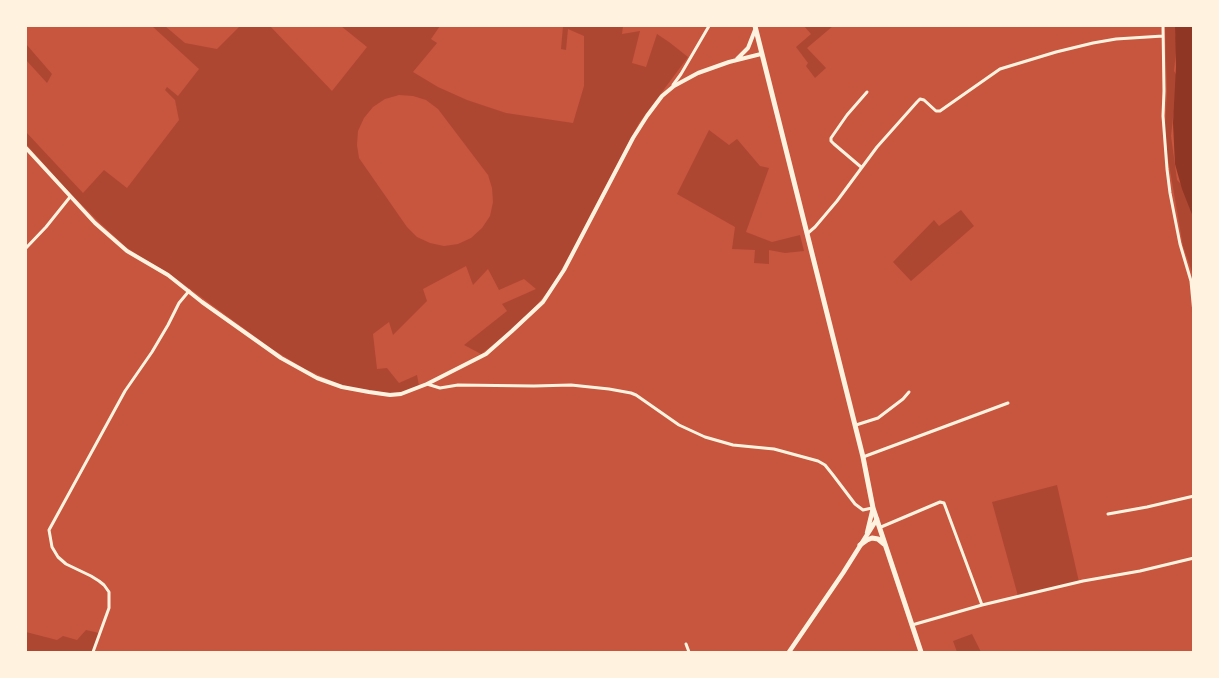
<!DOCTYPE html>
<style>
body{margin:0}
#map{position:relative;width:1219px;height:678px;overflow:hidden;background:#c8553d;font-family:"Roboto Serif",serif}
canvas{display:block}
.frame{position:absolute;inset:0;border:27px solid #fff3e0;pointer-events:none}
</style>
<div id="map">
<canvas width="1219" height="678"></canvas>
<div class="frame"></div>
</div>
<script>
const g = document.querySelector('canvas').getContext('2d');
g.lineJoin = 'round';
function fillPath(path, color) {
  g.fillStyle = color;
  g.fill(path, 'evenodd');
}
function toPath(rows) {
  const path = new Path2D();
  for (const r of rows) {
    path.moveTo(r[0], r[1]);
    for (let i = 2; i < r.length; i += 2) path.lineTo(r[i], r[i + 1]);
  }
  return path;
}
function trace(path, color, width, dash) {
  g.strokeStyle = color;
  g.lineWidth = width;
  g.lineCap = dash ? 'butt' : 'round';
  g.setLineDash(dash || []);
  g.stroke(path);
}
fillPath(toPath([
 [152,26,165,26,185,43,217,49,240,26,270,26,332,91,367,47,341,26,440,26,431,39,437,43,413,72,438,87,467,100,506,113,573,123,584,86,584,36,568,29,566,50,561,49,563,26,623,26,622,34,640,31,632,63,646,67,657,34,669,42,688,57,639,123,594,208,573,249,551,288,520,324,481,354,464,345,507,311,502,304,536,289,524,279,499,290,488,269,473,285,466,266,423,289,427,301,393,335,389,322,373,334,377,369,387,368,399,383,417,375,419,386,403,392,378,393,341,385,305,369,272,349,167,272,144,259,126,247,101,224,67,190,26,144,26,132,83,193,104,170,127,188,179,120,175,100,165,90,167,87,178,96,199,69],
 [399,95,413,96,426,100,438,109,488,175,492,188,493,202,490,216,482,228,471,238,458,244,444,246,430,243,417,237,407,227,359,158,357,145,358,131,364,118,373,107,385,99],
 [804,26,833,26,807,48,826,68,815,78,806,66,808,63,796,47,811,34],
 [1165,26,1175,26,1175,35,1177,42,1174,71,1180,81,1173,118,1171,136,1177,180,1186,189,1193,213,1193,283,1192,272,1183,246,1167,153,1165,130,1167,91],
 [26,44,52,74,47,83,26,60],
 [709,130,729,145,737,139,760,166,769,168,746,232,772,242,800,235,804,251,785,253,769,250,769,264,754,263,755,250,732,249,735,227,677,194],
 [961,210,974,226,911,281,893,262,934,220,939,226],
 [1057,485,1079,582,1018,596,992,502],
 [86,630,99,633,92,652,26,652,26,632,57,640,63,636,77,640],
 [972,634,981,652,957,652,953,641]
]), '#ae4732');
fillPath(toPath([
 [1175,26,1193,26,1193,217,1182,189,1175,164,1173,123,1176,67]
]), '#8f3625');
trace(toPath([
 [1163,26,1164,91,1163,116,1167,169,1170,193,1180,244,1191,281,1194,313],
 [673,85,681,74,709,26],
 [861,167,834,144,831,141,831,138,847,115,867,92],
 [808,233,815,227,837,201,877,147,917,102,920,99,924,100,936,111,940,111,1000,69,1056,52,1093,43,1116,39,1163,36],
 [26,248,46,227,70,197],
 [427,384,440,388,458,385,534,386,571,385,609,389,631,393,636,395,679,425,705,437,733,445,774,449,818,461,825,465,833,475,855,504,863,510,872,508],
 [856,425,878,418,903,399,909,392],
 [863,457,1008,403],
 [1108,514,1147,507,1194,496],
 [881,527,940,502,944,503,982,605],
 [912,625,982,605,1083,581,1140,571,1194,558],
 [686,644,689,652],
 [93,652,109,608,109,592,104,585,99,581,91,576,66,564,58,557,52,547,49,530,125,391,152,352,168,325,179,303,189,291]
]), '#fff3e0', 3);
trace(toPath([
 [737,59,748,48,755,30],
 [26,148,95,223,127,251,168,275,202,302,281,358,317,378,342,387,369,392,390,395,401,394,427,384,486,354,512,331,543,302,564,270,633,138,647,116,662,96,674,86,698,73,729,62,761,54]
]), '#fff3e0', 4);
trace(toPath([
 [867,533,873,508],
 [789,652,843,573,877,519]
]), '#fff3e0', 4.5);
trace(toPath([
 [755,26,863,457,873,508,921,652],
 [860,545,867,540,872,538,878,539,884,544]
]), '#fff3e0', 5);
</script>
